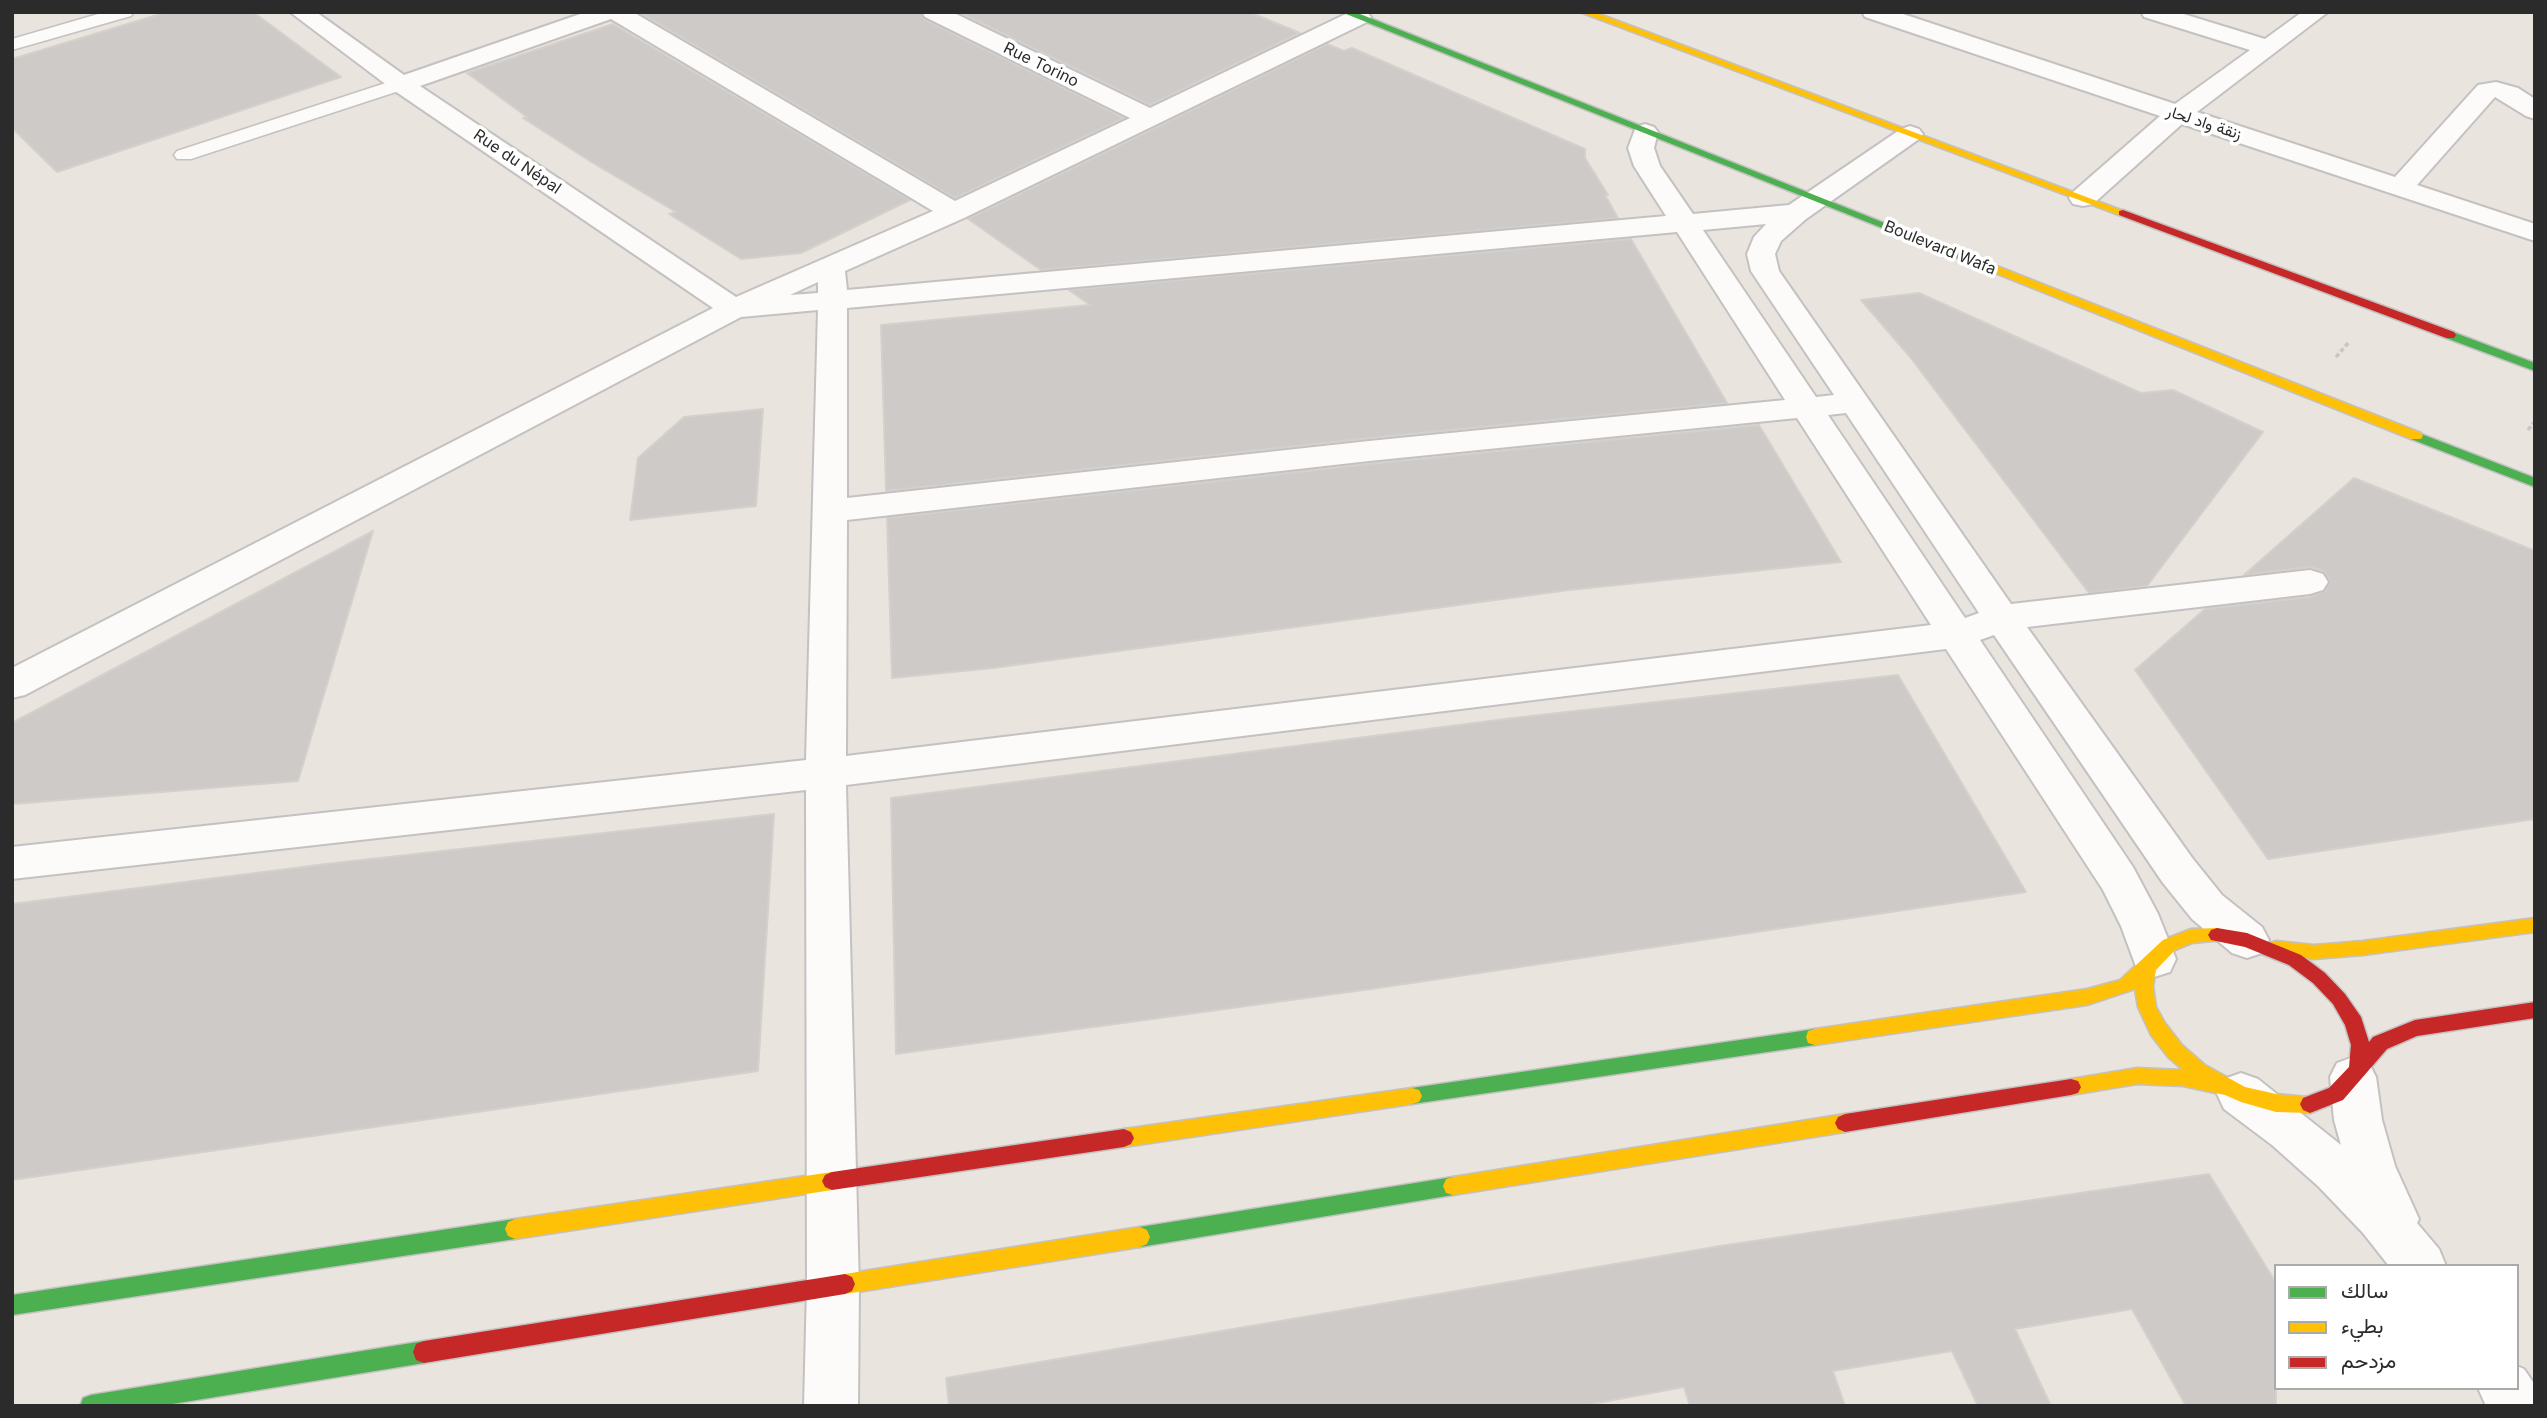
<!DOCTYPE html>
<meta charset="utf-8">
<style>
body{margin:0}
#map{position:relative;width:2547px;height:1418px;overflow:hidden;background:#eae4df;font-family:Inter,Vazirmatn,sans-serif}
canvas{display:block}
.frame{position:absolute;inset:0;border:14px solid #2b2b2b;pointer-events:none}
.legend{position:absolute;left:2274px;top:1264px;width:245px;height:126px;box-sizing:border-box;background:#fff;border:2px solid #aaa;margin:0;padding:9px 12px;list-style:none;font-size:21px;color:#2b2b2b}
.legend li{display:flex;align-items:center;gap:14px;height:35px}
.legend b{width:35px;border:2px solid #aaa}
</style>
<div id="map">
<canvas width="2547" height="1418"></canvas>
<div class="frame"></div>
<ul class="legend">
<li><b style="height:9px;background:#4caf50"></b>سالك</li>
<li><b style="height:9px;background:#ffc107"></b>بطيء</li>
<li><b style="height:9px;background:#c62828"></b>مزدحم</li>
</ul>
</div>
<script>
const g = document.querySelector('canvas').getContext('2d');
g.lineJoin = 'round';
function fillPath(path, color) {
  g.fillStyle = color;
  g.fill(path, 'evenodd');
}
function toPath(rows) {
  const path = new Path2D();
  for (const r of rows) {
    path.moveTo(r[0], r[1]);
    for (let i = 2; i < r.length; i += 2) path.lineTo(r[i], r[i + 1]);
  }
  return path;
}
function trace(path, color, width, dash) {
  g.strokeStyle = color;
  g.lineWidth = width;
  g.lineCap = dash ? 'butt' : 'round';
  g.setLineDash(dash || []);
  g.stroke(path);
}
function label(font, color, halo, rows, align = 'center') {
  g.font = font + ' Inter,Vazirmatn,sans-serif';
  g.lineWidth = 7;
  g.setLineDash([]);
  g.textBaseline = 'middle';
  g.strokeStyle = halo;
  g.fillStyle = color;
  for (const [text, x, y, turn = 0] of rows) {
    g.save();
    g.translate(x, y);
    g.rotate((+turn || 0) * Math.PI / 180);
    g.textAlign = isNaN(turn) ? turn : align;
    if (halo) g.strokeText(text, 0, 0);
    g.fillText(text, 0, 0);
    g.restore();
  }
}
const building = toPath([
 [167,12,253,12,341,77,57,172,12,128,12,59,167,12],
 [647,12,920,12,924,19,1124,118,955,198,642,14,647,12],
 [959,12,1249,12,1300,33,1150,105,959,12],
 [613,24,910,200,801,253,741,259,669,214,676,212,593,163,523,118,527,117,467,73,613,24],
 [1327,44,1344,51,1352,48,1585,149,1585,158,1608,195,1605,195,1618,218,1041,270,968,219,1327,44],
 [1631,239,1727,403,1369,438,886,491,881,325,1090,305,1069,290,1631,239],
 [1919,293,2141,393,2173,390,2263,432,2147,586,2089,593,1910,357,1861,300,1919,293],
 [763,409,756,506,630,520,638,458,684,417,763,409],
 [1759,425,1841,562,1569,590,993,668,892,678,887,518,1369,464,1759,425],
 [2354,478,2535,551,2535,819,2268,859,2135,670,2205,609,2310,597,2325,591,2330,581,2324,571,2311,567,2244,575,2354,478],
 [373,531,298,781,12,804,12,723,373,531],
 [1898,675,2026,892,1371,989,896,1054,891,798,1513,718,1898,675],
 [774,814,758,1071,12,1180,12,904,326,864,774,814],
 [2209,1174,2276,1283,2276,1406,2186,1406,2132,1309,2015,1329,2051,1406,1978,1406,1952,1351,1833,1371,1845,1406,1690,1406,1684,1387,1581,1406,949,1406,946,1378,1720,1246,2209,1174]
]);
fillPath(building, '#cecac7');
trace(building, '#d5d0cc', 2);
const lane = toPath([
 [105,12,134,12,131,16,12,50,12,39,105,12],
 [401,78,408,80,411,84,408,88,191,159,177,159,174,155,177,151,401,78]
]);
const street = toPath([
 [290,12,316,12,404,75,586,12,633,12,955,201,1130,118,925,17,922,12,952,12,1150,108,1350,12,1367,12,1371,17,1367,22,964,218,845,271,847,290,1666,216,1634,166,1628,148,1636,127,1645,124,1654,127,1658,132,1654,148,1660,166,1693,214,1789,205,1901,129,1910,126,1919,129,1923,134,1919,139,1806,219,1781,241,1775,254,1779,271,2011,604,2310,570,2323,574,2328,582,2323,590,2310,594,2027,627,2193,859,2222,895,2262,927,2269,940,2262,953,2247,958,2232,953,2192,919,2163,883,1994,635,1980,640,2133,867,2158,914,2176,959,2170,972,2154,977,2138,972,2121,926,2103,890,1946,649,846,785,859,1287,858,1406,804,1406,807,1287,806,790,12,879,12,847,806,760,818,310,741,317,25,695,12,698,12,668,713,308,392,89,290,12],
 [611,19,933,211,736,297,420,86,611,19],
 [1766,224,1754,237,1747,254,1751,271,1834,395,1816,397,1703,230,1766,224],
 [1677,232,1785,400,1369,441,847,498,847,308,1677,232],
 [818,282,818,293,790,295,818,282],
 [1846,413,1979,613,1965,618,1828,415,1846,413],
 [1797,418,1931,625,846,756,847,520,1369,461,1797,418],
 [1862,12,1897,12,2175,104,2250,50,2144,17,2141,12,2177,12,2265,39,2302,12,2328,12,2197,112,2395,177,2478,85,2496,82,2518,88,2535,99,2535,119,2526,116,2495,97,2417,185,2535,224,2535,241,2182,124,2093,204,2083,206,2073,204,2069,198,2073,192,2160,116,1865,17,1862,12],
 [2353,1057,2369,1063,2376,1077,2382,1120,2395,1166,2419,1219,2417,1223,2439,1249,2446,1266,2389,1266,2363,1233,2319,1187,2272,1145,2224,1109,2217,1094,2224,1079,2241,1073,2258,1079,2341,1145,2334,1120,2330,1077,2337,1063,2353,1057],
 [2517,1366,2524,1369,2535,1385,2535,1406,2486,1406,2478,1388,2517,1388,2517,1366]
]);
const fast = toPath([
 [1341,12,1355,12,1990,265,1984,269,1980,267,1341,12],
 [2450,331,2535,363,2535,371,2446,338,2446,332,2450,331],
 [2416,432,2535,478,2535,487,2411,439,2411,433,2416,432],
 [1815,1029,1822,1031,1824,1037,1822,1043,1815,1045,1412,1104,1405,1102,1402,1096,1405,1090,1412,1088,1815,1029],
 [1453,1177,1460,1179,1463,1186,1460,1193,1453,1195,1140,1247,1133,1244,1130,1237,1133,1230,1140,1227,1453,1177],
 [515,1219,522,1222,525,1229,522,1236,515,1239,12,1315,12,1295,515,1219],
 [424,1341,432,1344,435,1352,432,1360,424,1363,160,1406,80,1406,83,1398,91,1395,424,1341]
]);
const slow = toPath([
 [1580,12,1594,12,2129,213,2119,215,1580,12],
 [1984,261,2421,433,2423,436,2421,439,2411,439,1980,267,1978,265,1984,261],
 [2535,918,2535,932,2363,955,2314,959,2276,955,2270,953,2267,948,2270,943,2276,941,2314,945,2363,941,2535,918],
 [2217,928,2223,930,2226,935,2223,940,2192,943,2175,950,2156,970,2153,986,2156,1007,2165,1023,2182,1045,2205,1065,2245,1087,2276,1094,2317,1098,2320,1104,2317,1110,2310,1113,2276,1112,2241,1102,2225,1095,2183,1086,2137,1084,2071,1095,2064,1093,2061,1087,2064,1081,2071,1079,2137,1068,2183,1070,2168,1057,2151,1035,2138,1007,2135,989,2087,1005,1815,1045,1808,1043,1806,1037,1808,1031,1815,1029,2087,989,2120,980,2163,940,2191,929,2217,928],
 [1412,1088,1419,1090,1422,1096,1419,1102,1412,1104,1124,1147,1117,1144,1114,1138,1117,1132,1124,1129,1412,1088],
 [1845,1114,1852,1117,1855,1123,1852,1129,1845,1132,1453,1195,1446,1193,1443,1186,1446,1179,1453,1177,1845,1114],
 [832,1172,839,1175,842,1181,839,1187,832,1190,515,1239,508,1236,505,1229,508,1222,515,1219,832,1172],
 [1140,1227,1147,1230,1150,1237,1147,1244,1140,1247,845,1294,838,1291,835,1284,838,1277,845,1274,1140,1227]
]);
const jam = toPath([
 [2123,210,2454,332,2456,335,2454,338,2446,338,2119,215,2119,211,2123,210],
 [2217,928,2247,933,2301,955,2325,973,2345,994,2361,1017,2369,1042,2373,1037,2415,1020,2535,1002,2535,1018,2417,1036,2387,1049,2343,1100,2310,1113,2303,1110,2300,1104,2303,1098,2329,1088,2349,1067,2351,1045,2345,1025,2333,1004,2313,983,2289,965,2245,947,2211,940,2208,935,2211,930,2217,928],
 [2071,1079,2078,1081,2081,1087,2078,1093,2071,1095,1845,1132,1838,1129,1835,1123,1838,1117,1845,1114,2071,1079],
 [1124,1129,1131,1132,1134,1138,1131,1144,1124,1147,832,1190,825,1187,822,1181,825,1175,832,1172,1124,1129],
 [845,1274,852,1277,855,1284,852,1291,845,1294,424,1363,416,1360,413,1352,416,1344,424,1341,845,1274]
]);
trace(lane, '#c3c1c1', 3);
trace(street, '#c3c1c1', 4);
trace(fast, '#c3c1c1', 3);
trace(slow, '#c3c1c1', 3);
trace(jam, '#c3c1c1', 3);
trace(toPath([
 [2336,357,2349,342],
 [2528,430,2535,421]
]), '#c8c7c7', 3.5, [4.5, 2.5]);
fillPath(lane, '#fcfbfa');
fillPath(street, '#fcfbfa');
fillPath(fast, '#4caf50');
fillPath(slow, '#ffc107');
fillPath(jam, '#c62828');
label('16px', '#2b2b2b', '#fff', [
 ["Rue Torino",1041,65,26],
 ["زنقة واد لحار",2204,123,18],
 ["Rue du Népal",517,162,34],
 ["Boulevard Wafa",1940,248,22]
]);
</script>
